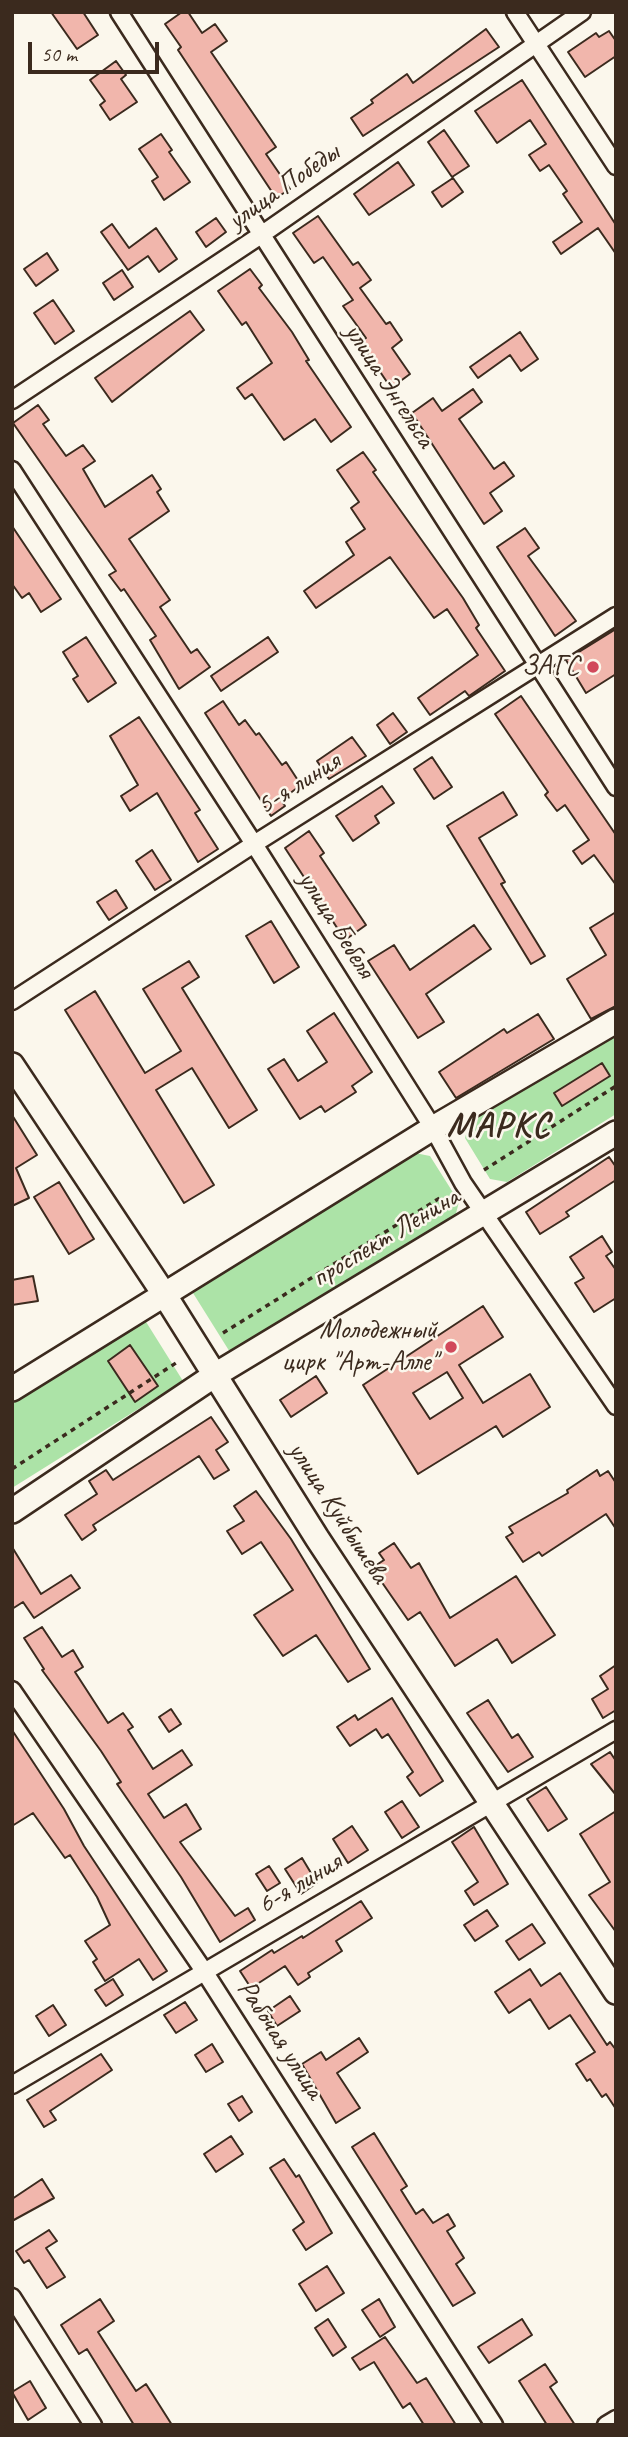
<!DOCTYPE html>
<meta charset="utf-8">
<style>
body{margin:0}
#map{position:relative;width:628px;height:2437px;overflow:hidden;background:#fbf7ec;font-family:Caveat,sans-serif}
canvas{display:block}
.frame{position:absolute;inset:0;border:14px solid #3b2a1e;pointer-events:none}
.scale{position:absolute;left:28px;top:42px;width:131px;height:32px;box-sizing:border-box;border:4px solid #3b2a1e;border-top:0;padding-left:9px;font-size:21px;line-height:24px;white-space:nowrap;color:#3b2a1e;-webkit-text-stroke:5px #fbf7ec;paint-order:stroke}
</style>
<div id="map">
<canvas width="628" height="2437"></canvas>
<div class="frame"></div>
<div class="scale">50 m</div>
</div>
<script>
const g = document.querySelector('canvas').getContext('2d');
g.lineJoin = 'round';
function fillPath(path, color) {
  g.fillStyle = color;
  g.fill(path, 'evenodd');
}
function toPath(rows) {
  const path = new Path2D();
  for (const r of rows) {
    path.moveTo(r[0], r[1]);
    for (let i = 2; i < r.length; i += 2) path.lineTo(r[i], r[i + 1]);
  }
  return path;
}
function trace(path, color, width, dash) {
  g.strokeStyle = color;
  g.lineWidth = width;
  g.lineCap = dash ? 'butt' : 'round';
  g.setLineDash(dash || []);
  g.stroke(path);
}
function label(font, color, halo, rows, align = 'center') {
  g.font = font + ' Caveat,sans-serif';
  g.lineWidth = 5;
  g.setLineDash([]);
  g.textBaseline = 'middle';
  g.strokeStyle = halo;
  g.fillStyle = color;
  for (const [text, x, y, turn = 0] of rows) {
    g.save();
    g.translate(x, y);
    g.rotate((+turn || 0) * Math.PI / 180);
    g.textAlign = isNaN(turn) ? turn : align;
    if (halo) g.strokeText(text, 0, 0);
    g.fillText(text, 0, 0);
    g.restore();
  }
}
fillPath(toPath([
 [616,1031,616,1114,507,1182,490,1179,465,1138,469,1123],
 [415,1153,430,1156,459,1202,455,1217,233,1357,193,1293],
 [143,1317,183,1381,12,1488,12,1399]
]), '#ace3a7');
const building = toPath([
 [51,12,83,12,98,35,77,49,51,12],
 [182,12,188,12,202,33,215,24,227,41,211,52,276,147,266,154,290,189,276,198,178,50,181,47,165,24,182,12],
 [486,29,499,47,363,136,351,118,373,103,371,100,407,74,413,83,486,29],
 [609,31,616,41,616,56,585,77,568,52,596,33,599,37,609,31],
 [116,61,126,75,121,79,137,102,110,120,100,105,105,101,90,80,116,61],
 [522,80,616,225,616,254,598,228,561,254,553,242,582,222,563,194,567,191,549,165,540,171,529,155,546,144,530,120,497,143,475,111,522,80],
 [444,130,469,166,452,177,428,142,444,130],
 [161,134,172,150,169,152,190,182,164,200,152,181,158,177,139,149,161,134],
 [398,162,414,185,369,215,354,194,398,162],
 [453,178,463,192,442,207,432,192,453,178],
 [318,216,353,265,358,262,371,280,360,288,386,324,390,322,402,340,392,348,410,374,391,388,360,342,366,338,343,306,353,300,323,257,314,263,293,233,318,216],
 [216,218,226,232,206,247,196,232,216,218],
 [112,224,129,248,156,228,177,259,159,272,148,256,128,270,101,232,112,224],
 [47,253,58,270,36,286,24,269,47,253],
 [250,269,262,285,259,288,292,332,309,360,306,361,351,427,331,442,315,419,284,440,252,394,245,399,237,388,272,363,246,322,242,325,218,291,250,269],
 [122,270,133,287,114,300,103,283,122,270],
 [53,300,74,331,55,344,34,313,53,300],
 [190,311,204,330,112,402,95,378,190,311],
 [520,332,538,359,521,371,510,355,478,378,470,367,520,332],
 [473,389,482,402,459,419,494,469,504,462,514,476,490,493,502,511,484,524,412,413,433,398,442,411,473,389],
 [38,405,49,420,43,424,66,456,83,445,95,461,83,469,105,507,152,475,161,489,157,492,169,511,129,539,170,600,160,607,191,653,197,649,210,667,179,689,150,640,156,636,124,589,121,591,109,575,116,571,13,423,38,405],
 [363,452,376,470,373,472,463,598,479,625,476,628,505,671,469,696,465,691,430,715,418,698,478,655,447,609,434,618,390,557,316,608,304,591,354,555,346,542,365,529,351,508,359,502,337,470,363,452],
 [12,526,61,599,41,612,29,593,22,598,12,584,12,526],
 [525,528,539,548,528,556,576,621,555,636,497,547,525,528],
 [616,629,616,674,586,693,566,660,616,629],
 [86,637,116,683,88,702,73,679,78,676,63,652,86,637],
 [268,637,278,652,221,691,211,676,268,637],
 [521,696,616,835,616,885,594,855,582,864,573,851,589,840,565,805,557,811,545,795,548,792,495,714,521,696],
 [223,701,239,725,245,720,256,735,259,733,282,765,286,762,301,785,281,800,285,806,271,816,205,713,223,701],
 [393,713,407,732,390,744,377,725,393,713],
 [139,717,200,810,195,813,218,849,198,862,157,793,130,811,121,796,138,785,110,736,139,717],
 [352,737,366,756,329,779,317,761,352,737],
 [432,757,452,787,434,799,414,769,432,757],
 [382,786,394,803,375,816,379,823,353,841,336,816,382,786],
 [503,792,517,815,479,838,505,882,501,884,545,956,531,964,447,826,503,792],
 [309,831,324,853,320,856,366,925,345,940,285,848,309,831],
 [152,850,171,880,155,890,136,861,152,850],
 [116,890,127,908,109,920,97,902,116,890],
 [616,912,616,1006,591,1019,567,979,606,955,590,928,616,912],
 [271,921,299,967,274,983,246,936,271,921],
 [474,925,491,949,426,994,444,1022,418,1038,368,961,394,945,410,970,474,925],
 [189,961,199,977,182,988,257,1110,229,1128,192,1068,156,1090,214,1185,184,1203,65,1010,95,991,145,1073,181,1051,143,989,189,961],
 [334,1013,372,1072,352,1086,356,1092,325,1112,321,1106,300,1119,268,1069,284,1059,298,1081,327,1062,307,1031,334,1013],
 [538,1014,554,1039,456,1098,439,1072,504,1029,507,1033,538,1014],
 [602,1063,610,1076,562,1106,554,1093,602,1063],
 [12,1115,37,1155,16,1168,29,1198,12,1206,12,1115],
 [609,1157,616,1167,616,1180,566,1212,569,1216,540,1234,526,1212,609,1157],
 [59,1182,94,1239,69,1254,34,1197,59,1182],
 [602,1236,612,1252,606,1256,616,1270,616,1298,594,1312,575,1283,584,1278,570,1257,602,1236],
 [33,1276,38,1301,12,1305,12,1280,33,1276],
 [483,1306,503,1337,459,1365,483,1403,530,1374,550,1407,503,1437,496,1426,418,1474,363,1385,483,1306],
 [447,1372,463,1398,430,1419,413,1393,447,1372],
 [130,1345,158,1386,135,1402,108,1361,130,1345],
 [316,1376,327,1393,291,1417,280,1400,316,1376],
 [211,1417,228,1442,216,1450,229,1470,214,1479,199,1456,93,1525,96,1530,82,1540,65,1515,97,1494,89,1481,106,1470,113,1480,211,1417],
 [597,1470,600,1476,608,1471,616,1483,616,1529,606,1514,542,1556,539,1552,523,1562,506,1537,513,1533,509,1527,568,1493,567,1490,597,1470],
 [256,1491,291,1539,370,1669,348,1682,316,1635,283,1656,254,1615,293,1590,261,1542,242,1554,227,1531,244,1521,234,1506,256,1491],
 [394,1543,411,1568,419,1563,450,1618,516,1576,555,1635,512,1663,497,1639,455,1666,420,1612,408,1620,372,1568,384,1560,379,1553,394,1543],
 [12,1547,41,1594,71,1575,80,1588,34,1618,23,1602,12,1609,12,1547],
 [42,1627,62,1657,73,1650,83,1667,75,1672,108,1723,123,1713,133,1727,128,1730,153,1769,182,1750,192,1765,148,1794,164,1818,186,1804,201,1829,180,1842,235,1916,248,1908,255,1920,220,1942,181,1877,117,1784,121,1782,101,1751,42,1670,44,1669,24,1638,42,1627],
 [616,1665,616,1710,603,1718,592,1699,608,1689,600,1676,616,1665],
 [392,1698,443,1781,420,1796,407,1777,413,1772,388,1734,382,1738,376,1729,350,1746,337,1727,355,1715,358,1720,392,1698],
 [488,1700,512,1738,518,1734,533,1757,508,1772,467,1713,488,1700],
 [171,1709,181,1724,169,1732,159,1717,171,1709],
 [12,1730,64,1809,84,1846,167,1971,153,1980,139,1959,105,1981,93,1962,97,1959,85,1941,110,1925,97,1897,70,1855,65,1858,33,1813,12,1826,12,1730],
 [610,1752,616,1761,616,1795,591,1764,610,1752],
 [546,1787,567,1819,548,1831,527,1799,546,1787],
 [402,1801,419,1827,402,1838,385,1812,402,1801],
 [616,1811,616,1932,589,1895,610,1882,580,1834,616,1811],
 [352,1826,368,1850,348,1863,333,1839,352,1826],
 [474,1827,508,1884,474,1905,465,1891,478,1882,452,1842,474,1827],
 [302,1858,317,1883,301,1894,285,1869,302,1858],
 [269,1866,280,1883,267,1891,256,1874,269,1866],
 [361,1901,372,1918,336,1941,342,1951,308,1973,310,1977,298,1985,285,1966,251,1988,240,1971,272,1950,274,1953,302,1936,303,1938,361,1901],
 [487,1910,498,1926,475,1941,464,1925,487,1910],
 [532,1924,545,1943,519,1960,506,1941,532,1924],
 [530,1969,541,1986,560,1973,607,2045,610,2042,616,2050,616,2109,606,2094,602,2097,590,2079,587,2081,576,2064,595,2052,570,2015,549,2029,530,1999,509,2013,495,1992,530,1969],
 [113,1979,123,1995,106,2006,95,1990,113,1979],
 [290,1996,300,2011,277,2026,268,2011,290,1996],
 [185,2002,197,2020,176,2033,164,2015,185,2002],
 [53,2005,66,2025,49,2036,36,2016,53,2005],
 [359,2038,368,2052,337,2073,360,2108,336,2123,302,2064,321,2052,326,2060,359,2038],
 [212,2044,223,2062,206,2072,195,2055,212,2044],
 [101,2054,112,2070,50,2111,56,2120,44,2127,27,2100,101,2054],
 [242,2096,252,2112,239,2121,228,2104,242,2096],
 [374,2133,407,2186,401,2190,416,2214,423,2209,433,2223,448,2214,455,2226,447,2231,464,2258,456,2264,475,2293,453,2306,352,2147,374,2133],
 [231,2136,243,2154,216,2172,204,2154,231,2136],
 [284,2159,296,2177,299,2175,332,2233,306,2250,293,2230,304,2222,270,2168,284,2159],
 [42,2179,54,2198,12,2221,12,2199,42,2179],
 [49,2230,57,2241,46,2248,65,2277,47,2288,29,2260,24,2263,16,2251,49,2230],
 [327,2266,344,2293,316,2311,299,2284,327,2266],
 [100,2299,114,2321,98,2332,136,2391,146,2384,172,2425,134,2425,87,2349,79,2354,61,2325,100,2299],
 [379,2299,395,2327,380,2337,362,2310,379,2299],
 [328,2319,346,2347,333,2356,315,2328,328,2319],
 [522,2319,532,2335,489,2363,478,2347,522,2319],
 [385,2337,417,2383,426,2378,456,2425,424,2425,410,2403,403,2408,374,2362,360,2370,352,2358,385,2337],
 [545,2364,557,2382,550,2387,575,2425,547,2425,519,2381,545,2364],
 [30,2381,46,2408,28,2420,12,2392,30,2381]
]);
fillPath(building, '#f1b6ac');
trace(building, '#3b2a1e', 2);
const street = toPath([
 [119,12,616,787],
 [515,12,616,166],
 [12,400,261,235,582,12],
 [12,470,254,844,433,1128,463,1183,616,1406],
 [12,1001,254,844,616,616],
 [12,1690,204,1971,494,2425],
 [12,2085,616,1730],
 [12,2297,93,2425],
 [606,2425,616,2419]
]);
const secondary = toPath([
 [12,1065,164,1294,317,1538,616,1992],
 [12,1389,433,1128,616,1021],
 [12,1511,215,1375,616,1133]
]);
trace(street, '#3b2a1e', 21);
trace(secondary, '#3b2a1e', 28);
trace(toPath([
 [484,1170,616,1086],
 [223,1333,443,1196],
 [12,1469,176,1363]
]), '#3b2a1e', 3.5, [5, 5]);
trace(street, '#fbf7ec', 16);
trace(secondary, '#fbf7ec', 23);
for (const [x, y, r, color] of [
 [593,667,7,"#d1495b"],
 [451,1347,7,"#d1495b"]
]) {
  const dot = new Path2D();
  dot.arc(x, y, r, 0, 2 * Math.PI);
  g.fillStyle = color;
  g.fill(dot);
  trace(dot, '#fbf7ec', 2.5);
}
label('28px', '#3b2a1e', '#fbf7ec', [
 ["улица Победы",284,187,-35],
 ["улица Энгельса",389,386,57],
 ["5-я линия",299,784,-32],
 ["улица Бебеля",336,925,58],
 ["проспект Ленина",386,1238,-31],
 ["улица Куйбышева",338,1513,57],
 ["6-я линия",300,1884,-31],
 ["Рабочая улица",280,2040,57]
]);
label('28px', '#3b2a1e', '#fbf7ec', [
 ["ЗАГС",579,667],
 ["Молодежный",437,1331],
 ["цирк \"Арт-Алле\"",437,1363]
], 'right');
g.letterSpacing = '2px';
label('bold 35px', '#3b2a1e', '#fbf7ec', [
 ["МАРКС",499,1127]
]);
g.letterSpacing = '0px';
</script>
